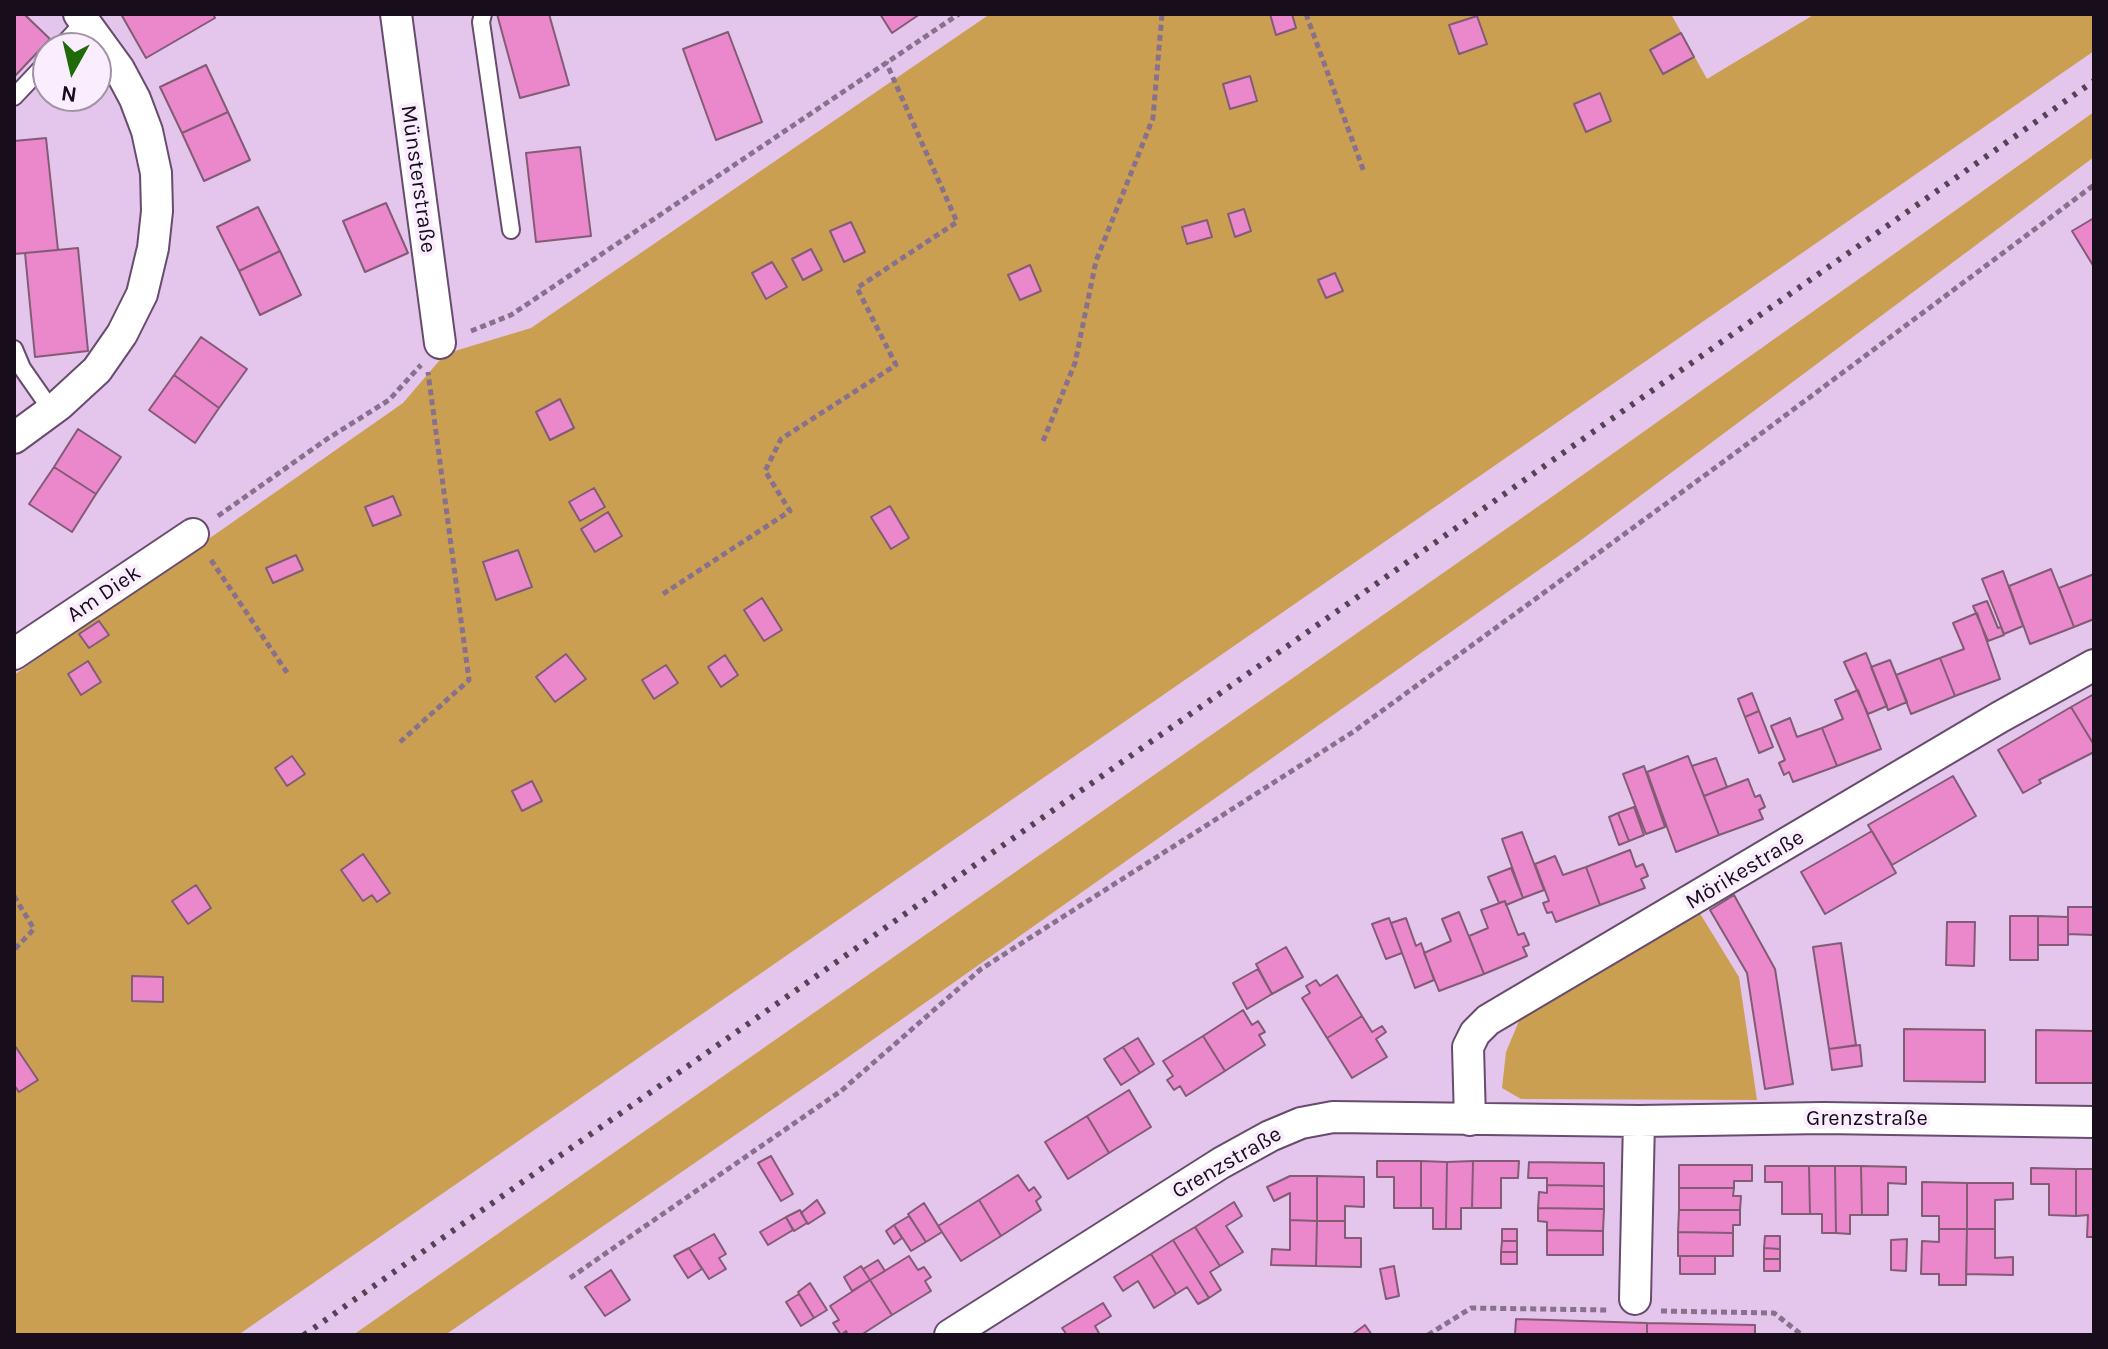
<!DOCTYPE html>
<meta charset="utf-8">
<style>
body{margin:0}
#map{position:relative;width:2108px;height:1349px;overflow:hidden;background:#e4c5eb;font-family:Karla,sans-serif}
canvas{display:block}
.frame{position:absolute;inset:0;border:16px solid #180d1a;pointer-events:none}
.north{position:absolute;left:32px;top:32px;width:80px;height:80px;box-sizing:border-box;background:#faedfd;border:2px solid #a093a2;border-radius:50%;rotate:188deg;font-size:22px;font-weight:700;line-height:32px;text-align:center;color:#180d1a}
.north::after{content:'';display:block;margin:auto;width:28px;height:36px;background:#206b09;clip-path:polygon(50% 0,100% 100%,50% 72%,0 100%)}
</style>
<div id="map">
<canvas width="2108" height="1349"></canvas>
<div class="frame"></div>
<div class="north">N</div>
</div>
<script>
const g = document.querySelector('canvas').getContext('2d');
g.lineJoin = 'round';
function fillPath(path, color) {
  g.fillStyle = color;
  g.fill(path, 'evenodd');
}
function toPath(rows) {
  const path = new Path2D();
  for (const r of rows) {
    path.moveTo(r[0], r[1]);
    for (let i = 2; i < r.length; i += 2) path.lineTo(r[i], r[i + 1]);
  }
  return path;
}
function trace(path, color, width, dash) {
  g.strokeStyle = color;
  g.lineWidth = width;
  g.lineCap = dash ? 'butt' : 'round';
  g.setLineDash(dash || []);
  g.stroke(path);
}
function label(font, color, halo, rows, align = 'center') {
  g.font = font + ' Karla,sans-serif';
  g.lineWidth = 8;
  g.setLineDash([]);
  g.textBaseline = 'middle';
  g.strokeStyle = halo;
  g.fillStyle = color;
  for (const [text, x, y, turn = 0] of rows) {
    g.save();
    g.translate(x, y);
    g.rotate((+turn || 0) * Math.PI / 180);
    g.textAlign = isNaN(turn) ? turn : align;
    if (halo) g.strokeText(text, 0, 0);
    g.fillText(text, 0, 0);
    g.restore();
  }
}
fillPath(toPath([
 [990,14,1671,14,1707,79,1815,14,2092,14,2094,17,2094,51,238,1335,14,1335,14,675,403,403,445,354,531,328],
 [2094,112,2094,157,1577,543,834,1067,445,1335,353,1335,1546,501],
 [1696,907,1739,977,1757,1100,1521,1099,1502,1088,1506,1052,1519,1021,1554,989]
]), '#ca9f52');
const building = toPath([
 [14,14,24,14,50,39,14,77,14,14],
 [121,14,213,14,215,18,146,58,121,14],
 [497,14,549,14,569,85,520,98,497,14],
 [880,14,920,14,892,33,880,14],
 [1270,14,1292,14,1296,28,1276,35,1270,14],
 [1477,16,1487,44,1459,54,1449,25,1477,16],
 [728,32,762,122,716,140,683,49,728,32],
 [1681,33,1694,57,1663,74,1650,50,1681,33],
 [206,65,228,112,182,133,160,87,206,65],
 [1250,76,1257,101,1230,109,1223,84,1250,76],
 [1600,93,1611,121,1586,132,1574,104,1600,93],
 [228,112,250,160,204,181,182,133,228,112],
 [46,138,58,250,14,254,14,141,46,138],
 [580,147,591,236,536,242,526,153,580,147],
 [386,203,408,253,365,272,343,221,386,203],
 [258,207,280,251,239,271,217,227,258,207],
 [1244,209,1251,231,1235,237,1228,214,1244,209],
 [2094,218,2094,267,2072,231,2094,218],
 [1207,220,1212,237,1187,244,1182,227,1207,220],
 [851,222,865,252,844,262,830,231,851,222],
 [78,248,88,351,35,357,25,253,78,248],
 [811,249,822,270,803,280,792,259,811,249],
 [280,251,301,295,260,315,239,271,280,251],
 [772,262,787,287,766,299,752,273,772,262],
 [1030,265,1041,291,1020,300,1008,275,1030,265],
 [1335,273,1343,291,1326,298,1318,280,1335,273],
 [201,337,247,369,219,408,174,375,201,337],
 [174,375,219,408,195,443,149,410,174,375],
 [560,399,574,428,550,440,536,412,560,399],
 [78,429,121,457,96,494,54,467,78,429],
 [54,467,96,494,72,532,29,504,54,467],
 [594,488,605,507,580,521,569,502,594,488],
 [393,496,401,515,373,526,365,507,393,496],
 [890,506,909,538,891,549,871,517,890,506],
 [608,512,622,536,595,552,581,529,608,512],
 [518,550,532,587,496,600,483,562,518,550],
 [296,555,303,570,273,583,266,568,296,555],
 [2051,569,2074,627,2030,644,2009,586,2051,569],
 [2003,571,2023,626,2004,634,1982,579,2003,571],
 [2094,574,2094,619,2074,627,2059,588,2094,574],
 [762,598,782,630,764,641,744,610,762,598],
 [1987,601,1998,628,2001,627,2004,635,1988,641,1973,606,1987,601],
 [1977,613,2000,679,1955,696,1940,658,1964,649,1953,623,1977,613],
 [99,621,109,635,89,648,79,634,99,621],
 [1866,653,1887,706,1868,714,1844,662,1866,653],
 [566,654,586,679,555,702,536,677,566,654],
 [725,655,738,675,721,687,708,667,725,655],
 [1940,658,1955,696,1911,714,1896,675,1940,658],
 [1890,660,1907,702,1888,710,1871,667,1890,660],
 [88,661,101,682,81,695,68,674,88,661],
 [666,665,678,683,654,699,642,680,666,665],
 [1858,690,1881,749,1837,766,1822,728,1843,719,1835,700,1858,690],
 [1752,693,1759,711,1745,717,1738,699,1752,693],
 [2094,694,2094,745,2071,707,2094,694],
 [2071,707,2094,745,2094,752,2039,780,2041,783,2023,793,1998,750,2071,707],
 [1759,711,1773,747,1759,753,1745,717,1759,711],
 [1790,718,1797,737,1822,728,1837,766,1793,782,1789,772,1784,775,1779,763,1785,760,1771,726,1790,718],
 [292,756,305,774,287,786,275,768,292,756],
 [1688,756,1719,835,1676,852,1647,772,1688,756],
 [1716,758,1727,787,1704,796,1692,766,1716,758],
 [1644,766,1665,827,1646,834,1623,774,1644,766],
 [1953,776,1976,816,1892,865,1868,825,1953,776],
 [1748,779,1755,797,1760,795,1765,807,1759,810,1763,819,1719,835,1704,796,1748,779],
 [532,781,542,801,522,811,512,791,532,781],
 [1634,807,1644,835,1629,841,1618,813,1634,807],
 [1618,813,1629,841,1619,845,1609,817,1618,813],
 [1872,831,1896,873,1825,914,1801,872,1872,831],
 [1522,832,1544,890,1523,898,1502,839,1522,832],
 [1630,850,1636,867,1643,864,1648,876,1641,879,1645,888,1600,905,1586,867,1630,850],
 [363,854,390,893,377,902,372,895,363,901,341,870,363,854],
 [1555,856,1563,875,1586,867,1600,905,1556,922,1552,912,1547,913,1543,903,1549,901,1535,864,1555,856],
 [1511,868,1523,898,1506,905,1505,901,1499,903,1488,877,1511,868],
 [196,885,211,908,188,924,172,901,196,885],
 [1734,895,1775,969,1793,1084,1765,1089,1747,973,1710,910,1734,895],
 [1505,901,1518,935,1524,933,1529,945,1523,947,1527,956,1484,974,1469,936,1488,928,1481,910,1505,901],
 [2068,907,2094,907,2094,935,2068,934,2068,907],
 [1459,912,1484,974,1439,991,1424,953,1451,941,1442,919,1459,912],
 [2010,916,2038,916,2038,960,2010,960,2010,916],
 [2038,916,2068,917,2068,945,2038,945,2038,916],
 [1389,918,1402,953,1386,959,1372,924,1389,918],
 [1406,918,1416,946,1421,943,1434,980,1415,988,1391,923,1406,918],
 [1947,922,1975,922,1974,966,1946,965,1947,922],
 [1841,943,1856,1045,1829,1049,1813,947,1841,943],
 [1286,947,1303,977,1272,994,1256,964,1286,947],
 [1258,969,1272,994,1247,1009,1233,983,1258,969],
 [1337,975,1362,1016,1327,1038,1302,998,1310,993,1306,986,1316,980,1320,986,1337,975],
 [132,976,163,977,163,1002,132,1001,132,976],
 [1243,1010,1252,1025,1258,1021,1265,1032,1259,1035,1265,1045,1225,1071,1203,1036,1243,1010],
 [1362,1016,1372,1032,1382,1026,1386,1032,1376,1039,1387,1057,1352,1078,1327,1038,1362,1016],
 [1904,1029,1985,1030,1985,1082,1904,1081,1904,1029],
 [2036,1030,2094,1031,2094,1083,2036,1083,2036,1030],
 [1203,1036,1225,1071,1186,1096,1180,1086,1174,1090,1167,1080,1173,1076,1163,1061,1203,1036],
 [1138,1038,1154,1064,1140,1073,1123,1047,1138,1038],
 [1860,1045,1862,1066,1832,1070,1829,1049,1860,1045],
 [15,1046,38,1080,19,1092,14,1085,15,1046],
 [1123,1047,1140,1073,1121,1085,1104,1059,1123,1047],
 [1129,1090,1151,1127,1109,1153,1087,1116,1129,1090],
 [1087,1116,1109,1153,1068,1179,1045,1142,1087,1116],
 [771,1156,793,1194,781,1201,758,1163,771,1156],
 [1377,1161,1421,1161,1421,1208,1394,1208,1394,1177,1377,1177,1377,1161],
 [1421,1161,1447,1162,1446,1229,1433,1229,1433,1208,1421,1208,1421,1161],
 [1473,1161,1519,1161,1518,1178,1501,1178,1501,1208,1472,1208,1473,1161],
 [1473,1161,1472,1208,1461,1208,1461,1229,1446,1229,1447,1162,1473,1161],
 [1529,1162,1604,1163,1604,1186,1547,1185,1547,1178,1528,1178,1529,1162],
 [1679,1165,1752,1165,1752,1181,1734,1181,1734,1188,1679,1188,1679,1165],
 [1765,1166,1809,1166,1810,1214,1782,1214,1782,1182,1765,1182,1765,1166],
 [1809,1166,1835,1166,1836,1233,1822,1233,1822,1214,1810,1214,1809,1166],
 [1835,1166,1861,1166,1862,1215,1850,1215,1850,1234,1836,1233,1835,1166],
 [1861,1166,1906,1167,1906,1184,1888,1183,1888,1215,1862,1215,1861,1166],
 [2031,1168,2076,1169,2076,1216,2049,1215,2049,1184,2031,1184,2031,1168],
 [2076,1169,2094,1169,2094,1237,2087,1237,2088,1215,2076,1216,2076,1169],
 [1018,1175,1029,1191,1034,1187,1041,1197,1036,1201,1041,1210,1001,1236,979,1200,1018,1175],
 [1290,1176,1317,1176,1317,1221,1290,1220,1290,1193,1274,1201,1267,1187,1290,1176],
 [1317,1176,1364,1177,1364,1207,1345,1206,1345,1221,1317,1221,1317,1176],
 [1922,1182,1967,1183,1967,1229,1939,1229,1939,1216,1922,1216,1922,1182],
 [1967,1183,2013,1183,2013,1199,1995,1200,1995,1229,1967,1229,1967,1183],
 [1547,1185,1604,1186,1604,1209,1538,1208,1539,1192,1547,1193,1547,1185],
 [1679,1188,1734,1188,1733,1196,1741,1196,1740,1210,1679,1210,1679,1188],
 [817,1200,825,1213,808,1224,801,1213,817,1200],
 [979,1200,1001,1236,961,1261,938,1226,979,1200],
 [1234,1202,1242,1216,1226,1226,1243,1252,1220,1266,1195,1227,1234,1202],
 [924,1203,942,1232,926,1242,908,1214,924,1203],
 [1538,1208,1604,1209,1603,1231,1547,1230,1547,1222,1538,1221,1538,1208],
 [800,1210,807,1223,794,1231,786,1217,800,1210],
 [1679,1210,1740,1210,1740,1225,1733,1225,1733,1233,1678,1232,1679,1210],
 [909,1216,926,1242,911,1251,894,1225,909,1216],
 [786,1217,793,1230,768,1245,760,1232,786,1217],
 [1290,1220,1317,1221,1316,1266,1271,1265,1272,1249,1290,1250,1290,1220],
 [1317,1221,1345,1221,1345,1238,1361,1238,1361,1267,1316,1266,1317,1221],
 [894,1225,902,1238,894,1244,886,1231,894,1225],
 [1195,1227,1220,1266,1210,1272,1221,1290,1209,1298,1173,1240,1195,1227],
 [1502,1229,1517,1229,1517,1241,1502,1241,1502,1229],
 [1939,1229,1967,1229,1966,1285,1939,1285,1939,1274,1921,1274,1922,1241,1939,1242,1939,1229],
 [1967,1229,1995,1229,1995,1258,2013,1257,2013,1275,1966,1274,1967,1229],
 [1547,1230,1603,1231,1603,1255,1547,1255,1547,1230],
 [1678,1232,1733,1233,1733,1256,1678,1256,1678,1232],
 [714,1234,726,1254,719,1258,726,1269,709,1279,689,1248,714,1234],
 [1765,1236,1780,1236,1780,1249,1764,1248,1765,1236],
 [1907,1239,1906,1271,1891,1270,1891,1240,1907,1239],
 [1173,1240,1209,1298,1198,1304,1187,1287,1176,1294,1151,1254,1173,1240],
 [1502,1241,1517,1241,1517,1252,1501,1252,1502,1241],
 [689,1248,702,1269,688,1278,674,1256,689,1248],
 [1764,1248,1780,1249,1780,1259,1764,1259,1764,1248],
 [1501,1252,1517,1252,1517,1264,1501,1264,1501,1252],
 [1151,1254,1176,1294,1154,1308,1138,1281,1123,1291,1114,1277,1151,1254],
 [909,1256,918,1270,924,1267,931,1277,925,1281,931,1291,892,1315,870,1280,909,1256],
 [1680,1256,1715,1256,1715,1274,1680,1274,1680,1256],
 [1764,1259,1780,1259,1780,1271,1764,1271,1764,1259],
 [878,1260,885,1271,870,1280,863,1269,878,1260],
 [861,1266,870,1280,852,1291,844,1277,861,1266],
 [1394,1266,1399,1296,1386,1299,1380,1269,1394,1266],
 [611,1270,630,1300,605,1316,585,1287,611,1270],
 [870,1280,892,1315,861,1335,848,1335,846,1331,841,1335,833,1323,839,1320,830,1306,870,1280],
 [810,1283,827,1310,814,1318,798,1292,810,1283],
 [799,1294,814,1318,801,1326,786,1302,799,1294],
 [1103,1303,1111,1316,1095,1326,1100,1335,1067,1335,1062,1328,1103,1303],
 [1516,1319,1647,1323,1647,1335,1515,1335,1516,1319],
 [1647,1323,1755,1325,1755,1335,1647,1335,1647,1323],
 [1365,1325,1372,1335,1353,1335,1353,1334,1365,1325]
]);
fillPath(building, '#eb88cb');
trace(building, '#825b75', 2);
const lane = toPath([
 [483,14,481,22,511,230],
 [60,48,85,21],
 [14,97,48,61],
 [14,349,22,368,52,411]
]);
const street = toPath([
 [396,14,440,343],
 [14,438,59,405,97,370,122,334,142,294,153,248,157,211,156,173,147,131,135,99,119,69,79,14],
 [14,654,193,534],
 [1470,1120,1468,1047,1475,1033,1488,1020,2000,717,2094,665],
 [1635,1299,1639,1121],
 [950,1335,1221,1163,1270,1136,1301,1123,1333,1117,1639,1121,1823,1118,2094,1122]
]);
trace(lane, '#674c6d', 20);
trace(street, '#674c6d', 34);
trace(toPath([
 [1306,14,1364,172],
 [471,331,511,315,959,14],
 [1043,441,1075,363,1096,261,1153,118,1162,14],
 [218,516,327,439,389,400,421,365],
 [211,560,288,674],
 [663,594,790,511,765,471,781,439,896,365,857,288,957,222,886,62],
 [400,742,469,680,428,372],
 [14,896,34,929,14,950],
 [570,1278,841,1091,981,969,1353,732,1719,465,2094,185],
 [1661,1311,1774,1313,1802,1335],
 [1428,1335,1471,1308,1607,1310]
]), '#87718c', 5, [6, 4]);
trace(lane, '#fff', 16);
trace(street, '#fff', 30);
trace(toPath([
 [304,1335,2094,81]
]), '#544357', 6, [4, 8]);
label('22px', '#180d1a', '#faedfd', [
 ["Münsterstraße",418,179,82],
 ["Am Diek",104,594,-34],
 ["Mörikestraße",1745,870,-31],
 ["Grenzstraße",1867,1119],
 ["Grenzstraße",1227,1163,-30]
]);
</script>
